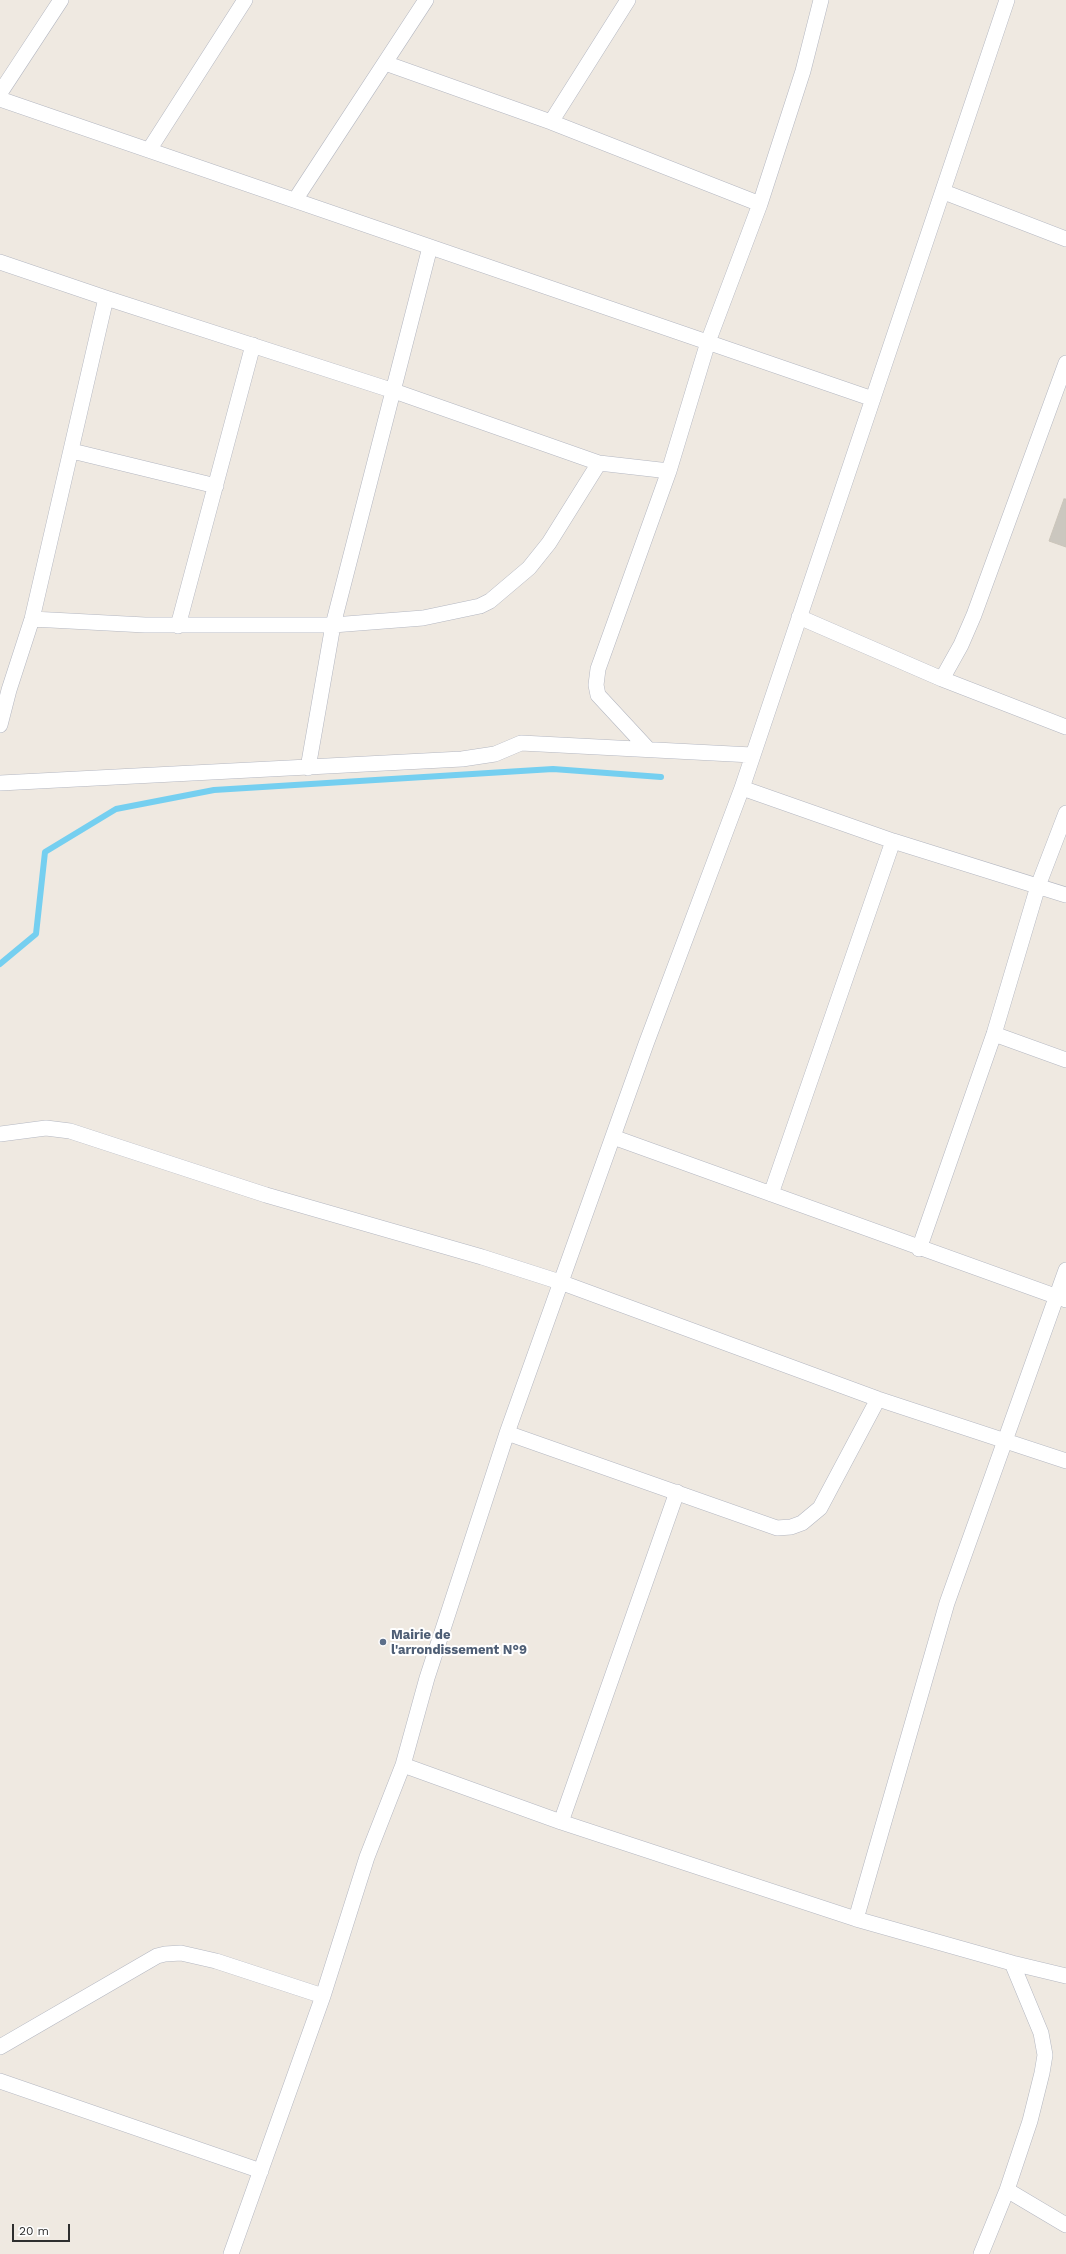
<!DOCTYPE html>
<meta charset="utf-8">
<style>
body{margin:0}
#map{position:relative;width:1066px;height:2254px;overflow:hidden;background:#efe9e1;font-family:"Work Sans",sans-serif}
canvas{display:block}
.scale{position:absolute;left:12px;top:2224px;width:58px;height:18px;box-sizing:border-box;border:2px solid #2e2e2e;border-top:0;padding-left:5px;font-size:12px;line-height:14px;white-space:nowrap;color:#2e2e2e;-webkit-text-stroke:3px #fff;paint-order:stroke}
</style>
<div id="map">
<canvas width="1066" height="2254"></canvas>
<div class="scale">20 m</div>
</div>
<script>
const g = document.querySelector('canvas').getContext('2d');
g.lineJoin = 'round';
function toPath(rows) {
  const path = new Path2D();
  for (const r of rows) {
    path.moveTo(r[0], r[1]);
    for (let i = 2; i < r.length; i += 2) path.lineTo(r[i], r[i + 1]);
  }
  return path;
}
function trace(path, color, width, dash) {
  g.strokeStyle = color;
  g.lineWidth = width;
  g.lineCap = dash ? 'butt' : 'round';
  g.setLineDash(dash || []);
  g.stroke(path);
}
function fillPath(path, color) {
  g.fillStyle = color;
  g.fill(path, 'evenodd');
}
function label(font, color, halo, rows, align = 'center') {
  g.font = font + ' "Work Sans",sans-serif';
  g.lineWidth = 4;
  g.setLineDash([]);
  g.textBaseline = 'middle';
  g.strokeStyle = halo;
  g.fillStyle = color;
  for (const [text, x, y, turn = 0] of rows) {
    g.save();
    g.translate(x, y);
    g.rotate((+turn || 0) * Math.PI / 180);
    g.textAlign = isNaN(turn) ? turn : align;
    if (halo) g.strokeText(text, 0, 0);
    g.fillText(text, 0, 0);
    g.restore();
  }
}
trace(toPath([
 [0,964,36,934,45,852,116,809,214,790,553,769,661,777]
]), '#75cff0', 6);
const building = toPath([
 [1064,499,1066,499,1066,547,1049,541,1064,499]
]);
fillPath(building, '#cbc7bf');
trace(building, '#cbc5ba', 1);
const street = toPath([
 [385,63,551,122,760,204],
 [0,93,61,0],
 [0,99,873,399],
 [551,122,628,0],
 [149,150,245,0],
 [944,192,1066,239],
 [295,200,426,0],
 [0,262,106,298,394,391,599,463,669,471],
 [72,451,216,486],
 [799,617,942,679,1066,727],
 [32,619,145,625,333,625,423,618,480,606,490,601,529,568,549,543,599,463],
 [178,626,253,345],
 [942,679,961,645,974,615,1066,363],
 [0,725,9,690,32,619,106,298],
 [648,749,598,695,596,685,598,669,669,471,708,342,760,204,803,71,821,0],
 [308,768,333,625,430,247],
 [0,783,462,759,495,754,521,743,752,755],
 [742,788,893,841,1066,895],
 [994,1034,1066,1060],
 [0,1134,46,1128,70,1131,266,1195,482,1257,560,1282,878,1399,1066,1461],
 [613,1137,1066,1300],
 [771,1194,893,841],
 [919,1249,994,1034,1038,886,1066,813],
 [507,1433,777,1528,791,1527,802,1523,820,1508,878,1399],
 [403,1765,561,1822,856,1919,1012,1963,1066,1976],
 [561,1822,677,1492],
 [856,1919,947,1603,1066,1270],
 [0,2047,157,1956,165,1954,181,1953,216,1961,323,1996],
 [0,2081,261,2171],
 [1007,2190,1066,2225],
 [231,2254,323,1996,367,1857,403,1765,427,1678,507,1433,646,1044,742,788,1007,0],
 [981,2254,1007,2190,1030,2121,1042,2073,1045,2055,1041,2033,1012,1963]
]);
trace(street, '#b4b7c1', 16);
trace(street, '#fff', 15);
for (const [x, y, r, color] of [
 [383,1642,4,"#5c6f8a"]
]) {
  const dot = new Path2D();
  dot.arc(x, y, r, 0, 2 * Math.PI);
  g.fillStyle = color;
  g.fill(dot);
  trace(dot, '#fff', 1.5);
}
label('bold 13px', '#4e5e75', '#fff', [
 ["Mairie de",391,1635],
 ["l'arrondissement N°9",391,1650]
], 'left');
</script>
